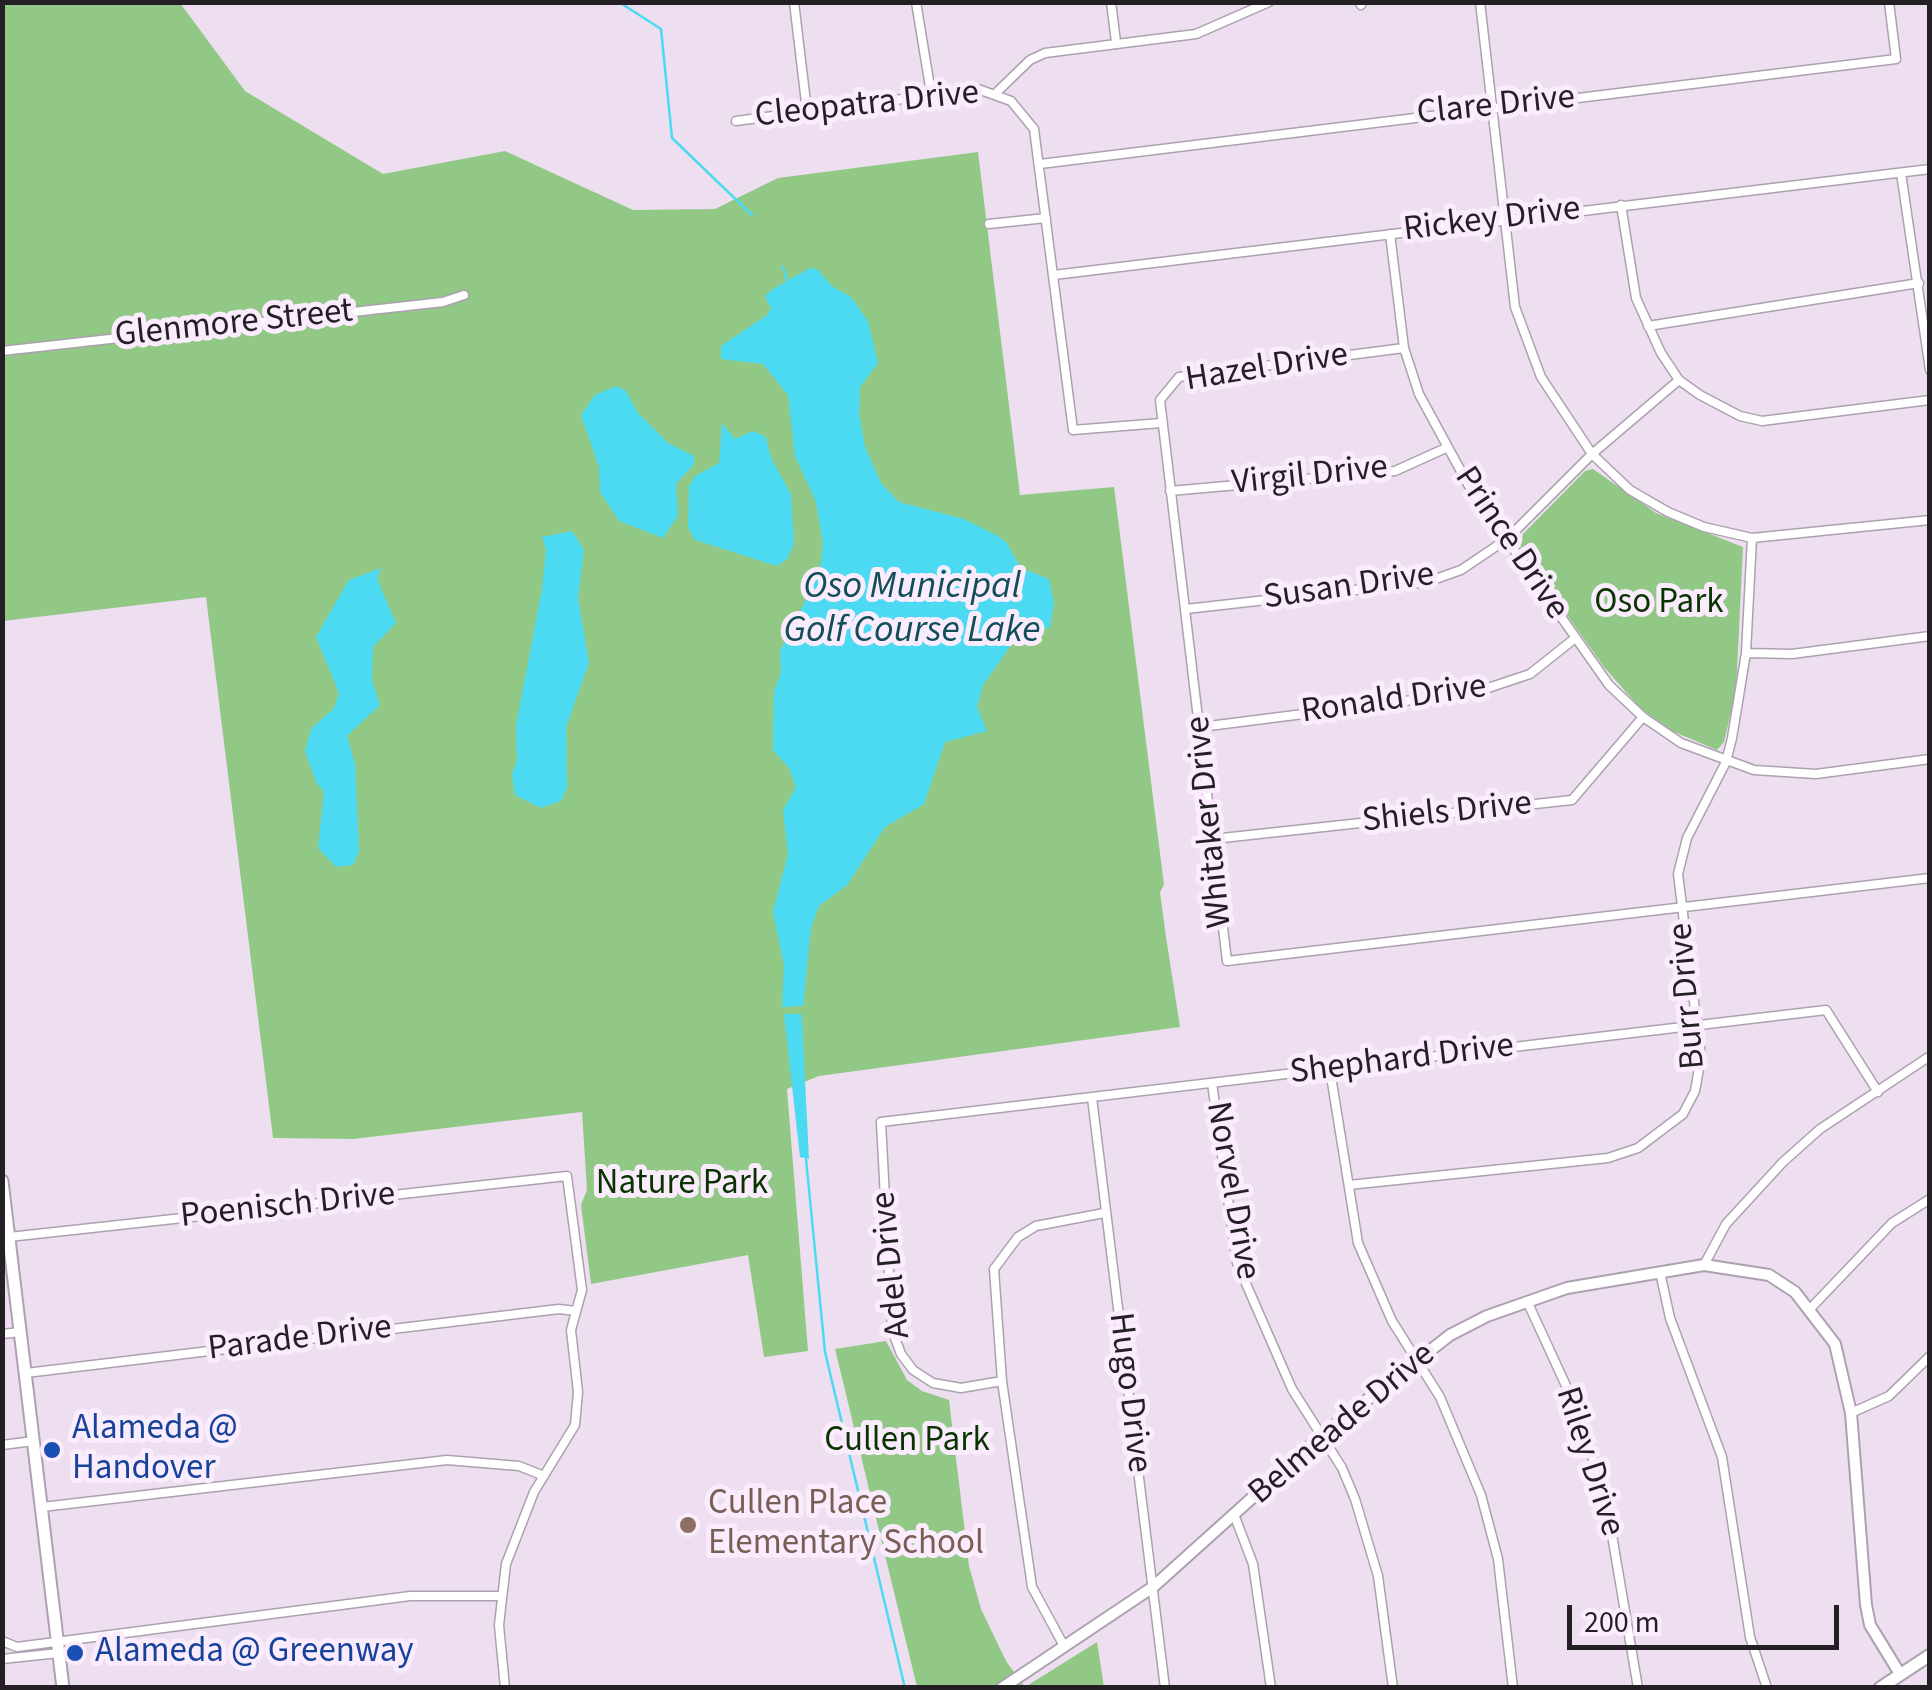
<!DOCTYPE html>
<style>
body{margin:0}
#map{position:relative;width:1932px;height:1690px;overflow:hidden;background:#eddfef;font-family:"Source Sans 3",sans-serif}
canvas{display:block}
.frame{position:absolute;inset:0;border:5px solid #241f25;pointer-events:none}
.scale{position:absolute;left:1567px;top:1605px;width:272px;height:45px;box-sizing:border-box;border:5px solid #241f25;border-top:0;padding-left:12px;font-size:30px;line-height:35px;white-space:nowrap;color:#241f25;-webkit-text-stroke:8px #faecfd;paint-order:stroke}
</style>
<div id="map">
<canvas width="1932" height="1690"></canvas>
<div class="frame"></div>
<div class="scale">200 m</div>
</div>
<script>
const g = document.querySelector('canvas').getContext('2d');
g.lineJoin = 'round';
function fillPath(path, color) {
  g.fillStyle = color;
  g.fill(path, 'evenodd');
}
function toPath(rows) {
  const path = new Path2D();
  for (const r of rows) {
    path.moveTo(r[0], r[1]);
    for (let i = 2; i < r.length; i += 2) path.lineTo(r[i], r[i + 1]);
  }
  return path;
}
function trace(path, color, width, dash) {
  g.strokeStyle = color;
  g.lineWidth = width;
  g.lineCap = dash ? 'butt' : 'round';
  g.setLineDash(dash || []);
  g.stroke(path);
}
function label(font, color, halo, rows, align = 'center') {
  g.font = font + ' "Source Sans 3",sans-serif';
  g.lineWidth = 10;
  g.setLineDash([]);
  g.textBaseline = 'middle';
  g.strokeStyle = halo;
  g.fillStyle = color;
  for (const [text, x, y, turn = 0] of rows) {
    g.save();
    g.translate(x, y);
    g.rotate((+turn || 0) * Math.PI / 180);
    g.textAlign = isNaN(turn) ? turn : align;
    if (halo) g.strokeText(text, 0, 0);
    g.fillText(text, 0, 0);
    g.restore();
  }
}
fillPath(toPath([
 [2,3,180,3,245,91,383,174,505,151,633,210,715,209,778,178,978,152,1020,495,1114,487,1164,885,1160,892,1166,937,1180,1027,819,1076,787,1089,808,1351,764,1357,748,1255,591,1284,581,1205,587,1190,582,1112,353,1139,273,1138,206,597,3,621],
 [1593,469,1656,513,1743,547,1736,691,1724,742,1717,750,1672,731,1640,708,1604,667,1520,549,1523,534,1585,471],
 [886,1341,907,1380,922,1391,949,1400,969,1566,981,1609,1006,1661,1025,1687,1097,1642,1104,1687,917,1687,835,1349]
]), '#91c886');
fillPath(toPath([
 [810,268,817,269,833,287,851,297,868,321,878,363,860,387,859,413,865,447,881,483,899,502,964,519,996,535,1006,542,1021,568,1049,579,1054,603,1050,627,1014,641,983,685,977,707,987,731,945,742,924,804,885,827,847,885,819,906,811,928,803,1006,782,1007,784,965,773,912,788,854,783,810,796,787,789,768,773,750,774,691,781,673,780,651,820,572,823,544,816,502,795,456,788,395,763,364,721,359,721,346,767,315,771,309,765,296,773,289],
 [616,386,626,391,638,413,668,443,694,456,694,464,676,484,678,516,663,538,619,521,600,492,599,467,581,415,595,395],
 [722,423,735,439,753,431,766,437,771,458,791,494,794,544,787,559,777,566,695,540,688,527,689,486,695,476,719,463],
 [572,531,584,550,578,598,589,663,566,727,567,787,561,801,541,808,515,795,512,774,517,761,516,726,542,589,546,549,542,537],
 [381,568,377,579,396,623,373,647,372,681,380,705,347,736,355,764,359,851,353,865,336,867,318,848,324,792,316,782,305,751,311,729,334,708,339,693,316,637,349,580],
 [784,1014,801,1014,802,1019,809,1159,800,1157]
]), '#4cdaf3');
trace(toPath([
 [619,2,661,29,672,138,752,215],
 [783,267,788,283],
 [806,1159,825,1352,905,1688]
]), '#4cdaf3', 2.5);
const minor = toPath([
 [794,2,807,111],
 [916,2,931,93],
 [1111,2,1116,42],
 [1359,2,1361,5],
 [1480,2,1515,307,1541,377,1592,454,1630,490,1668,512,1704,527,1752,538,1930,520],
 [997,92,1030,60,1045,53,1196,34,1269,2],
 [736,121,978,89,1011,101,1034,129,1073,430,1161,423],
 [1040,164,1896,59,1889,2],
 [1901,173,1930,370],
 [1621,205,1636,298,1661,353,1679,380,1700,395,1740,416,1762,421,1930,400],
 [989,224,1046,218],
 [1390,234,1404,348,1419,394,1469,486,1609,685,1643,717,1681,743,1754,770,1816,774,1930,759],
 [1054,275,1930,169],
 [1648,326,1919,283],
 [1404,348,1179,377,1160,400,1227,961,1930,878],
 [2,351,443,302,464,295],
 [1170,491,1395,471,1446,448],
 [1186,609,1427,582,1461,570,1507,539,1592,454,1679,380],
 [1746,653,1792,654,1930,636],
 [1201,727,1476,692,1530,674,1574,639],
 [1213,839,1572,800,1643,717],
 [1330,1070,1358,1243,1392,1321,1440,1397,1481,1495,1498,1559,1513,1688],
 [1212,1083,1237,1263,1292,1389,1342,1468,1355,1499,1378,1576,1393,1688],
 [1092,1098,1165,1688],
 [1349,1185,1608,1158,1638,1148,1683,1114,1695,1091,1701,1057,1678,874,1687,838,1726,762,1732,738,1746,653,1752,538],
 [9,1237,567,1176,582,1290,571,1330,578,1392,575,1425,534,1492,506,1564,499,1625,505,1688],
 [1704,1265,1726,1224,1783,1162,1820,1129,1930,1056],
 [1660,1272,1670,1318,1722,1457,1750,1637,1767,1688],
 [1527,1301,1574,1403,1605,1494,1638,1688],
 [1809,1310,1892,1223,1930,1199],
 [2,1334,21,1332],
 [26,1373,559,1309,575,1311],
 [1002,1381,961,1388,933,1383,913,1370,901,1354,892,1330,881,1122,1826,1010,1878,1092],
 [1851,1413,1889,1396,1930,1356],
 [2,1445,34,1441],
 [42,1507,447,1460,519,1466,544,1476],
 [1235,1517,1253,1564,1271,1688],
 [2,1641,17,1647,410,1596,501,1596],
 [1064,1646,1032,1587,1002,1381,994,1269,1018,1237,1036,1226,1104,1213],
 [2,1659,59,1653]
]);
const tertiary = toPath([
 [1002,1688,1153,1587,1322,1435,1450,1335,1487,1316,1567,1288,1704,1265,1769,1275,1795,1292,1835,1344,1851,1413,1866,1605,1870,1625,1900,1674]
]);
const secondary = toPath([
 [2,1181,63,1688],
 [1880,1688,1930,1655]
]);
trace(minor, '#ada0b0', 11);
trace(tertiary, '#ada0b0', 14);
trace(secondary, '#ada0b0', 15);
trace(minor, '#fff', 8);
trace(tertiary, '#fff', 10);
trace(secondary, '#fff', 11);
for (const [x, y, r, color] of [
 [52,1450,10,"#1a4fb4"],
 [688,1525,10,"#8d6e63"],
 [75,1653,10,"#1a4fb4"]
]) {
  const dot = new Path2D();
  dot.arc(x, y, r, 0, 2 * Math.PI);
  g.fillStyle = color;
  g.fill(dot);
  trace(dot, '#faecfd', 4);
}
label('35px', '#241f25', '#faecfd', [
 ["Cleopatra Drive",867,106,-6],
 ["Clare Drive",1496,107,-6],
 ["Rickey Drive",1492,221,-7],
 ["Glenmore Street",234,325,-6],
 ["Hazel Drive",1267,369,-9],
 ["Virgil Drive",1310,477,-6],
 ["Prince Drive",1510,544,56],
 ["Susan Drive",1349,588,-8],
 ["Ronald Drive",1394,701,-8],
 ["Shiels Drive",1447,814,-6],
 ["Whitaker Drive",1211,822,-96],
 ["Burr Drive",1689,996,-95],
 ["Shephard Drive",1402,1061,-7],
 ["Norvel Drive",1231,1191,80],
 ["Poenisch Drive",288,1207,-6],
 ["Adel Drive",893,1265,-96],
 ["Parade Drive",300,1340,-7],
 ["Hugo Drive",1128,1393,83],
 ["Belmeade Drive",1343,1425,-40],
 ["Riley Drive",1588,1462,72]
]);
label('35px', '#093400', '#faecfd', [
 ["Oso Park",1659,604],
 ["Nature Park",682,1185],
 ["Cullen Park",907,1442]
]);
label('35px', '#164399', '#faecfd', [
 ["Alameda @",72,1430],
 ["Handover",72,1470],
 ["Alameda @ Greenway",95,1653]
], 'left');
label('35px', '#785e54', '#faecfd', [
 ["Cullen Place",708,1505],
 ["Elementary School",708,1545]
], 'left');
label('italic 38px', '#114e58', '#faecfd', [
 ["Oso Municipal",912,589],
 ["Golf Course Lake",912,633]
]);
</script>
